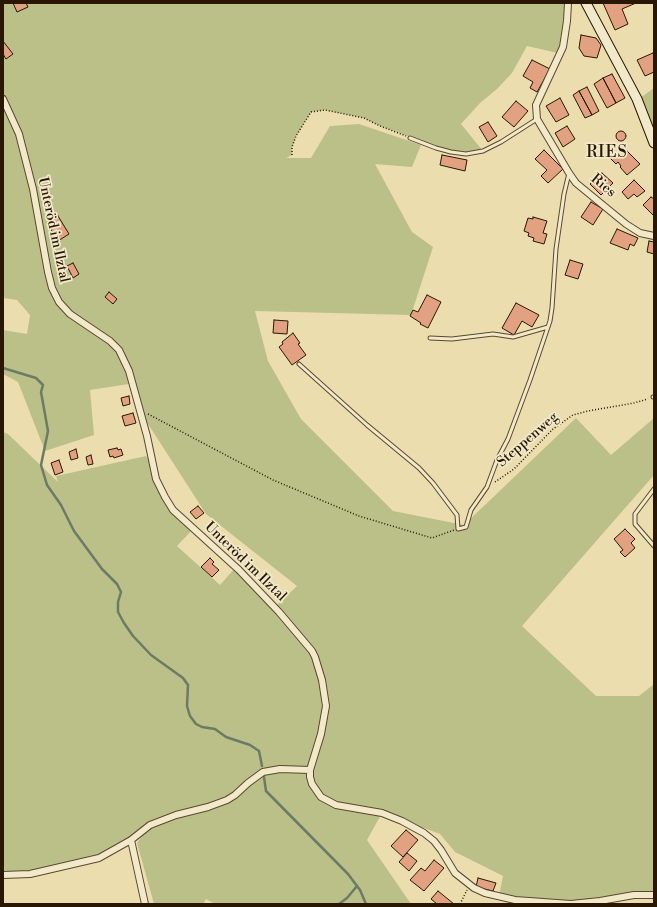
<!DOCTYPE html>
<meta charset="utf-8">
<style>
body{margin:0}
#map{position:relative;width:657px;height:907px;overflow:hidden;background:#ebddae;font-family:"Libre Bodoni",serif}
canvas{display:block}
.frame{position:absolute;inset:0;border:4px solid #291702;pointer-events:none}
</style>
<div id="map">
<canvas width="657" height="907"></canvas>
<div class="frame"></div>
</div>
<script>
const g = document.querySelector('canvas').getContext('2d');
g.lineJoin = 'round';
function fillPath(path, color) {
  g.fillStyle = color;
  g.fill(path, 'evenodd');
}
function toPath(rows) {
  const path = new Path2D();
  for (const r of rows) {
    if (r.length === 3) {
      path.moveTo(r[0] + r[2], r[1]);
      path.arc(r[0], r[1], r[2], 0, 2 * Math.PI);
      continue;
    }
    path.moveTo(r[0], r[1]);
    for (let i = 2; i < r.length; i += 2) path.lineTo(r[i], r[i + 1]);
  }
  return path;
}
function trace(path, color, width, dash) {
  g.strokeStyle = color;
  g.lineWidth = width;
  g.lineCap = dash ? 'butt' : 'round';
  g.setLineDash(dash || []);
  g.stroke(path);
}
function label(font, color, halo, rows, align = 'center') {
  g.font = font + ' "Libre Bodoni",serif';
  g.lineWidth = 3.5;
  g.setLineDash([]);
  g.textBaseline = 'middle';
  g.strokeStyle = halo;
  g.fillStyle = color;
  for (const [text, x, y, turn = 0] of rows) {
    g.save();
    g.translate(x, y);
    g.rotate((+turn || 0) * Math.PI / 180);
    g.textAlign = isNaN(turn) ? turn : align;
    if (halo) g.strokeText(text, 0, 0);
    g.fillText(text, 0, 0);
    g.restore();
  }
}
fillPath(toPath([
 [3,3,568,3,562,54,527,46,512,73,497,89,480,103,461,124,483,151,466,154,451,152,380,126,364,118,325,110,311,112,296,136,292,147,292,155,286,158,311,158,330,126,359,124,421,145,412,167,375,164,412,232,433,247,411,315,255,311,268,361,301,419,393,511,464,525,576,418,611,455,654,418,654,475,522,626,596,696,639,696,654,684,654,895,571,904,499,896,503,876,455,852,440,834,424,828,414,827,382,813,367,840,411,904,215,904,206,899,203,904,154,904,137,843,149,827,131,840,83,862,3,875,3,432,8,434,58,482,56,476,146,456,151,462,165,497,193,529,177,546,220,585,235,568,317,655,277,605,297,586,206,514,139,410,137,409,129,384,90,390,94,435,45,451,18,382,3,374,3,330,27,334,30,315,17,300,3,298],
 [654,88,654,131,640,98]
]), '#bbc088');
trace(toPath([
 [3,368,36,378,43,385,41,392,48,431,41,465,47,485,61,505,74,531,102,569,117,584,121,592,118,602,118,612,124,623,133,636,151,655,183,678,188,685,187,706,190,716,196,724,202,727,215,729,226,737,250,745,259,751,262,766],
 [264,777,266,791,348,874,360,890,366,904],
 [339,904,347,898,357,886]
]), '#6c7b64', 2.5);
const building = toPath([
 [13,3,26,3,28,7,17,12,13,3],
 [603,3,636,3,622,9,628,24,615,30,603,3],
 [581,35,596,38,601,45,597,58,584,56,579,48,581,35],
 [3,41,13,54,6,59,3,54,3,41],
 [653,53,654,56,654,72,645,76,637,60,653,53],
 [532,60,550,69,537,92,530,88,533,82,523,76,532,60],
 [612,74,625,98,616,103,603,78,612,74],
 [603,78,616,103,607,108,594,84,603,78],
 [587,87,599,111,592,115,579,91,587,87],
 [579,91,592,115,585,118,573,95,579,91],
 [560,98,569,115,556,122,546,106,560,98],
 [516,101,528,111,514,127,502,117,516,101],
 [488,122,497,136,488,142,479,127,488,122],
 [567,126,575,139,563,147,555,133,567,126],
 [621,136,5],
 [544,150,563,169,548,183,541,176,547,170,535,159,544,150],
 [627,151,640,164,627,175,620,167,621,166,618,162,616,164,610,158,617,152,621,157,627,151],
 [442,155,467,160,465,171,440,165,442,155],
 [602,173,613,183,601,195,590,184,602,173],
 [634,180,645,191,637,197,634,194,628,199,622,192,634,180],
 [651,197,654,199,654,216,643,205,651,197],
 [591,202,603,209,593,225,581,217,591,202],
 [58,216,69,234,58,241,47,223,58,216],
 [533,217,547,221,543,233,547,234,544,244,533,241,534,238,528,236,529,233,524,231,528,218,533,219,533,217],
 [617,229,638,238,634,246,630,244,628,250,610,243,617,229],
 [649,241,654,242,654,254,647,252,649,241],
 [570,260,583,264,578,279,565,275,570,260],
 [73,263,79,274,73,278,67,266,73,263],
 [109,292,117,299,113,304,105,297,109,292],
 [427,295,441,302,428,328,420,324,421,323,410,316,413,310,418,312,427,295],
 [516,303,539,315,532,327,522,321,514,335,502,328,516,303],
 [274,320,288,321,287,334,273,333,274,320],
 [293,333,300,343,298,344,306,355,292,365,279,347,283,344,282,342,293,333],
 [129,396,130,404,123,406,121,398,129,396],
 [133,413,136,423,125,426,122,416,133,413],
 [117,448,118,450,121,449,123,455,114,458,113,456,110,457,108,450,117,448],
 [76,449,78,458,71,460,69,452,76,449],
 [91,455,93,464,88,465,86,457,91,455],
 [59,460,63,472,55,475,51,463,59,460],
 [198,506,204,513,196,519,190,512,198,506],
 [625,529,635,539,631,543,635,548,625,557,620,552,623,550,614,539,625,529],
 [210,558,214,562,212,564,219,570,212,577,201,567,210,558],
 [406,830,418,840,403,857,391,846,406,830],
 [407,853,417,861,409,871,399,862,407,853],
 [434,860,444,868,424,891,410,880,421,868,425,871,434,860],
 [478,878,496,883,493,891,476,887,478,878],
 [438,891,454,904,437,904,431,899,438,891]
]);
fillPath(building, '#e2a282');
trace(building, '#291702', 1);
const lane = toPath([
 [410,138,436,148,451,152,466,154,483,151,501,142,537,119],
 [430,338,452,339,493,334,513,337,548,327],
 [299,364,367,425,419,468,433,483,457,515,458,529,466,527,471,510,487,487,497,460,508,439,530,380,550,321,552,308,556,249,564,194,569,173],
 [653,397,654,397],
 [654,489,635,514,635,524,654,546]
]);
const street = toPath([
 [568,3,567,21,563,47,536,105,537,119,569,173,576,183,626,224,640,233,654,236],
 [3,99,19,134,33,189,48,272,52,288,59,302,70,314,110,341,119,350,129,371,147,436,156,479,165,497,173,510,239,570,279,612,312,651,315,657,322,680,326,706,321,734,310,770,310,777,312,784,321,797,336,805,382,813,402,821,424,833,434,841,441,850,455,873,474,888,485,893,515,900,571,904,600,901,634,895,654,895],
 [131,840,145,904],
 [3,875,30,874,99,858,131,840,150,825,176,815,208,807,227,800,235,795,248,783,263,772,280,769,310,770]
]);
const secondary = toPath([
 [586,3,637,99,654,143]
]);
trace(lane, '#5a482d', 5);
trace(street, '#5a482d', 8);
trace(secondary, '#291702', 11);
trace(toPath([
 [292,155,292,147,296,136,311,112,325,110,364,118,380,126,406,136],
 [148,414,273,480,359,516,432,538,454,530],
 [495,482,514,469,553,429,573,415,588,411,634,403,648,399],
 [460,904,467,890]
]), '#291702', 1.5, [1, 2]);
trace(lane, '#f2e9ca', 3);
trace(street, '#f2e9ca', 6);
trace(secondary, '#f2e9ca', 9);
label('14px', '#291702', '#f2e9ca', [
 ["Ries",603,186,39],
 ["Unteröd im Ilztal",53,230,78],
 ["Steppenweg",528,440,-41],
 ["Unteröd im Ilztal",245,562,44]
]);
g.letterSpacing = '1px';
label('16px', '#291702', '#f2e9ca', [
 ["RIES",607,153]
]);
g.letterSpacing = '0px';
</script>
